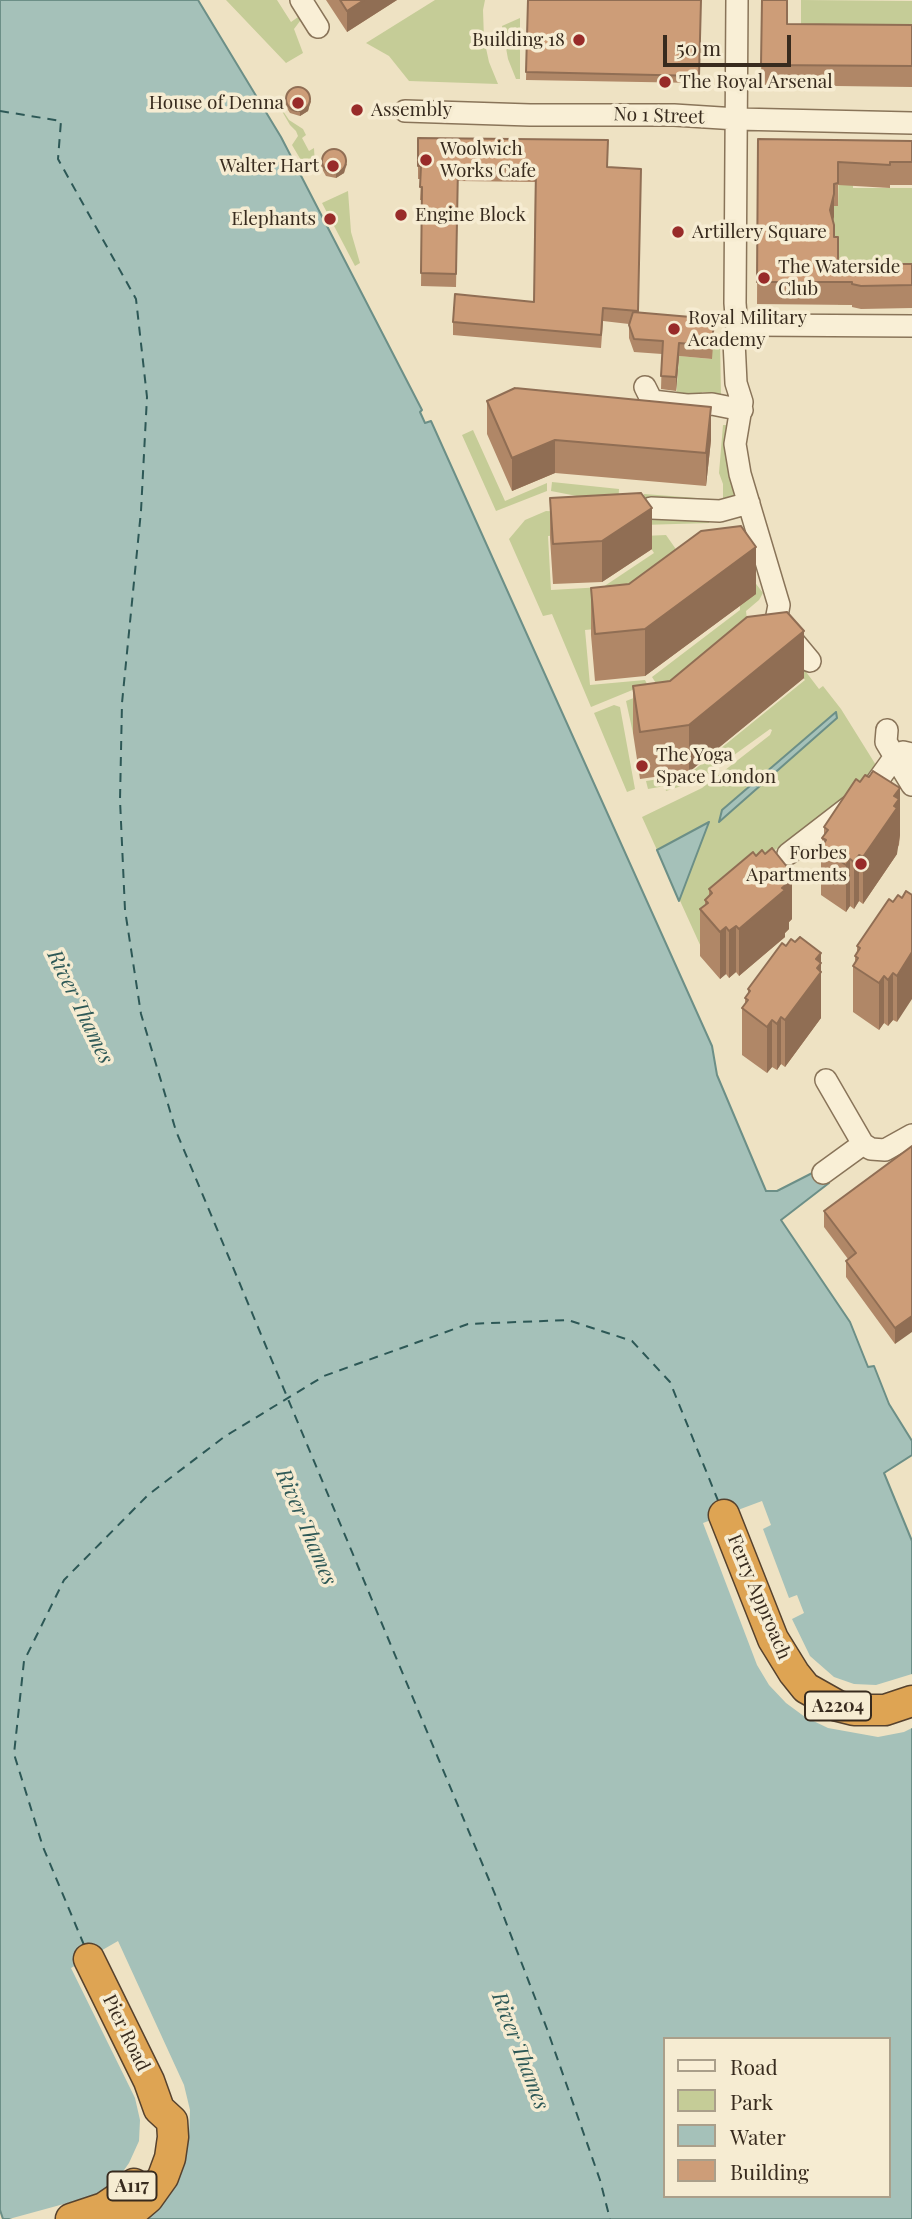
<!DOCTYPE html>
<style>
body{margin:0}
#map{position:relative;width:912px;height:2219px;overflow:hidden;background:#eee2c3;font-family:"Playfair Display",serif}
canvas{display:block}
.legend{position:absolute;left:663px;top:2037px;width:228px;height:161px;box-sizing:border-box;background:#f6ecd2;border:2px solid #aa9f8a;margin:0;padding:9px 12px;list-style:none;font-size:21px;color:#382b1e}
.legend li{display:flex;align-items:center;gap:14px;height:35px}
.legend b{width:35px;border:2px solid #aa9f8a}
.scale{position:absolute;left:663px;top:35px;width:128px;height:32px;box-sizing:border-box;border:4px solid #382b1e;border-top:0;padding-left:9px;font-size:21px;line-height:24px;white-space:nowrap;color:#382b1e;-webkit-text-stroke:5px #f6ecd2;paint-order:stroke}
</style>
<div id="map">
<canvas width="912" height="2219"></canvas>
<ul class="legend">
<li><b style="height:9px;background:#f9efd6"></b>Road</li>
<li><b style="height:19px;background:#c5cc97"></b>Park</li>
<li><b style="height:19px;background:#a5c1b9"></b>Water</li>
<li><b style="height:19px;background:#cd9d78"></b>Building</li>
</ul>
<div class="scale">50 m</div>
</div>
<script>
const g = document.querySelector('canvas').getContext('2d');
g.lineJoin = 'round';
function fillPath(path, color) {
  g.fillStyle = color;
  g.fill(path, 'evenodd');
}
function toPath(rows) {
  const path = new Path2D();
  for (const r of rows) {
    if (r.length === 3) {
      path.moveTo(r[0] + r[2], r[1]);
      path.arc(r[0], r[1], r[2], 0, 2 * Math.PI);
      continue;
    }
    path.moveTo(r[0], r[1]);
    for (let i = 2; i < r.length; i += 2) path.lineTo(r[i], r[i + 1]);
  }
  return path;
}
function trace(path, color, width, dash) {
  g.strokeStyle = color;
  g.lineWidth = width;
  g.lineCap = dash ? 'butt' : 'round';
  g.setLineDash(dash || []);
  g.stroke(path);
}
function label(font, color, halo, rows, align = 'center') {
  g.font = font + ' "Playfair Display",serif';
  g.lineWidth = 7;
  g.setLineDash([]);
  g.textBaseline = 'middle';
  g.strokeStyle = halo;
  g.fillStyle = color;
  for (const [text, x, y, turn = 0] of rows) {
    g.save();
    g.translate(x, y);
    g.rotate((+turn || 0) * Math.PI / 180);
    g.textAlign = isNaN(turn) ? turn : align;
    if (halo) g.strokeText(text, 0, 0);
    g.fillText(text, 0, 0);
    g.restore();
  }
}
fillPath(toPath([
 [226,0,277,0,291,22,301,15,303,17,294,29,303,53,286,63],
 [435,0,485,0,483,10,484,39,489,62,498,84,409,81,389,56,366,43],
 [801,0,912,1,912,33,801,33],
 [520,18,520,79,516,79,508,59,502,26],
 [275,99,289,120,303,129,306,135,302,138,309,151,314,148,315,168,308,172,292,145,298,136,296,131,290,125],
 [839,165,853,165,853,188,912,188,912,284,852,284,852,305,838,305,831,224,834,206,838,206],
 [348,191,351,232,360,263,355,266,322,203],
 [713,340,720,341,721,396,711,401,711,393,702,392,700,400,676,398,679,356,711,359],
 [723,425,727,425,727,446,737,492,735,496,723,502,723,484,719,473],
 [473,430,505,501,547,483,547,491,496,511,462,435],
 [552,482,619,489,618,504,551,491],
 [644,494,710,499,709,523,642,525],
 [546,511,617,515,607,532,548,536,551,590,603,587,654,553,643,536,666,535,687,565,627,626,585,630,590,685,645,680,647,684,591,707,552,614,543,616,509,539,525,520],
 [750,576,763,593,759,600,746,611,750,647,670,728,633,733,626,701,659,688,652,677,740,610,740,606],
 [790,651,819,689,823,686,841,709,879,770,741,876,701,947,642,817,702,788,770,735,772,730,770,729,698,781,694,770,805,680,785,656],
 [614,705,620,707,635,789,627,792,594,713],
 [692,774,694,782,666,791,665,786,648,789,646,781]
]), '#c5cc97');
const water = toPath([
 [0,0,198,0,281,137,422,410,420,412,425,423,431,421,712,1046,717,1075,766,1191,777,1191,826,1166,823,1173,829,1183,781,1220,850,1322,868,1367,874,1366,889,1404,912,1441,912,1455,884,1473,912,1541,912,2219,3,2219,0,2210,0,0],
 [665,2039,889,2039,889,2196,665,2196,665,2039],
 [836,712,837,718,719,822,722,810,836,712],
 [709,822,679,901,657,850,709,822]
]);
fillPath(water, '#a5c1b9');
trace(water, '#6c8f87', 2);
fillPath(toPath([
 [762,1501,771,1525,763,1529,789,1598,797,1595,804,1613,792,1619,810,1656,834,1677,854,1684,876,1685,912,1674,912,1728,904,1732,878,1737,828,1728,805,1717,786,1703,769,1685,757,1665,703,1523],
 [118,1941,184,2085,190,2110,189,2137,184,2162,163,2201,147,2219,9,2219,93,2196,107,2189,117,2180,129,2163,139,2141,140,2120,135,2098,71,1968]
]), '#eee2c3');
trace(toPath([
 [0,111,61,121,58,159,136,299,147,397,141,511,122,703,120,800,125,910,141,1014,176,1131,497,1899,547,2029,600,2180,610,2219],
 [84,1945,43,1847,14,1754,24,1661,64,1580,148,1495,224,1437,324,1376,468,1324,568,1320,632,1341,670,1382,719,1503]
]), '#2d5856', 2, [9, 7]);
const minor = toPath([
 [301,0,318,27],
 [737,0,735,303,737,328,734,341,736,383,742,402,735,444,740,474,779,605,775,626,790,637,810,661],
 [405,111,530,115,674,115,737,119,912,123],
 [737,328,743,325,752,325,912,326],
 [645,387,652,401,687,405,712,404,742,410],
 [651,508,720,511,749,503],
 [887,730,886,742,912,785],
 [788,854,871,790,894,758,903,752,912,754],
 [826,1080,863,1144,871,1149,885,1150,912,1135],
 [823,1173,863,1144]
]);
const highway = toPath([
 [724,1515,773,1639,794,1673,806,1688,838,1706,854,1710,885,1710,912,1701],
 [89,1959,149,2081,159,2109,172,2121,173,2137,170,2158,163,2177,148,2198,128,2215,119,2219],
 [71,2219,104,2208,126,2193,134,2184]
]);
trace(minor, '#897459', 24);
trace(highway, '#56422e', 33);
trace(minor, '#f9efd6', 21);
trace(highway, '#dea453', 30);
fillPath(toPath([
 [326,0,397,0,347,32],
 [528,0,701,0,699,83,526,80],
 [762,0,787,24,912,25,912,87,761,85],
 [285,100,311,101,308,111,300,116,290,113,285,105],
 [418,138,608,167,641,169,638,312,714,332,712,359,679,356,676,391,661,389,662,354,634,352,629,338,629,324,603,321,601,348,453,335,453,322,534,302,535,182,458,181,456,287,421,286,422,200,420,200,421,179,418,179],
 [758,139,912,141,912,185,890,185,890,188,838,185,838,206,834,206,833,221,838,263,912,264,912,308,861,309,852,307,852,305,757,304],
 [321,163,347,164,344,173,336,178,326,176,321,167],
 [487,401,711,440,706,486,555,473,512,491,487,434],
 [550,498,652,549,602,582,553,584,550,538],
 [629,584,756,594,645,676,595,681,591,635,591,588],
 [804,678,689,772,640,779,633,733,633,686],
 [860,782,900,835,899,845,897,848,897,854,863,904,859,901,854,909,850,906,846,912,821,895,821,848,822,846,822,838,824,835,824,827],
 [709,889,792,919,789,922,789,929,785,933,785,937,739,976,736,972,729,978,726,974,720,979,700,956,700,909,705,905,705,900,709,896],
 [898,895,897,1022,893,1020,888,1026,884,1023,879,1030,853,1012,853,966,855,964,855,956,857,952,857,946],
 [795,942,821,953,821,1018,785,1067,781,1064,777,1070,772,1067,767,1073,742,1055,742,1008,745,1005,745,998,748,994,748,989,786,946],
 [912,1146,895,1344,846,1277,846,1261,848,1259,824,1227,824,1211]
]), '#b08767');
fillPath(toPath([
 [364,0,397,0,347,32,347,11],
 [311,97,308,111,300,116,300,112],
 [347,159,344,173,336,178,336,174],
 [834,194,834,217,830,233,830,210],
 [679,343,679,356,676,391,676,377],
 [711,407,711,440,706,486,706,453],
 [555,440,555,473,512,491,512,458],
 [652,508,652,549,602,582,602,541],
 [756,547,756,594,645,676,645,629],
 [804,631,804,678,689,772,689,725],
 [900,788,900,835,897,854,863,904,863,857,894,796],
 [859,855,859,901,854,909,854,862],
 [850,859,850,906,846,912,846,865],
 [792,873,792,919,789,922,789,929,785,933,785,937,739,976,739,929,782,888,786,878],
 [736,926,736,972,729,978,729,931],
 [726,927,726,974,720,979,720,932],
 [912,952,912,999,897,1022,897,976],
 [821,953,821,1018,785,1067,785,1020,816,959],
 [893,973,893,1020,888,1026,888,980],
 [884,976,884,1023,879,1030,879,983],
 [781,1017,781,1064,777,1070,777,1024],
 [772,1020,772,1067,767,1073,767,1027],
 [912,1316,912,1332,895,1344,895,1328]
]), '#906e54');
const building = toPath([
 [340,0,364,0,347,11,340,0],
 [528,0,701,0,699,76,526,72,528,0],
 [762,0,787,0,787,24,912,25,912,66,761,65,762,0],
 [298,99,12],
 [418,138,608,140,607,167,641,169,638,311,603,308,601,335,453,322,455,294,534,302,536,169,458,167,456,274,421,273,422,187,420,187,421,166,418,166,418,138],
 [758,139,912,141,912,162,890,162,890,165,838,162,838,183,834,184,834,194,830,210,834,225,834,237,838,237,838,263,890,261,890,264,912,264,912,285,861,286,852,284,852,282,757,282,758,139],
 [334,161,12],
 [633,312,714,319,712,346,679,343,676,377,661,376,663,341,634,339,629,325,633,312],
 [515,388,711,407,706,453,555,440,512,458,487,401,515,388],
 [641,493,652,508,602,541,553,544,550,498,641,493],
 [741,526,756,547,645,629,595,634,591,588,629,584,701,531,741,526],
 [787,612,804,631,689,725,640,732,633,686,670,681,747,617,787,612],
 [873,771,900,788,894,796,899,799,894,806,897,808,863,857,859,855,854,862,850,859,846,865,821,848,826,840,822,838,828,830,824,827,856,779,860,782,865,775,869,777,873,771],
 [772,848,792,873,786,878,789,882,782,888,785,890,739,929,736,926,729,931,726,927,720,932,700,909,708,903,705,900,712,893,709,889,753,852,756,856,762,850,765,854,772,848],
 [906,891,912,895,912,952,897,976,893,973,888,980,884,976,879,983,853,966,858,958,855,956,860,948,857,946,889,899,893,902,898,895,902,898,906,891],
 [800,937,821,953,816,959,821,963,817,968,821,972,785,1020,781,1017,777,1024,772,1020,767,1027,742,1008,748,1000,745,998,750,991,748,989,782,943,786,946,791,939,795,942,800,937],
 [912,1146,912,1316,895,1328,846,1261,856,1253,824,1211,912,1146]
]);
fillPath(building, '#cd9d78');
trace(building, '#906e54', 2);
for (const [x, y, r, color] of [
 [579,40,7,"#982b29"],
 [665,82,7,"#982b29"],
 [298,103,7,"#982b29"],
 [357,110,7,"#982b29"],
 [426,160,7,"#982b29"],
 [333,166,7,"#982b29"],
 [401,215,7,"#982b29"],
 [330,219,7,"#982b29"],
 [678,232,7,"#982b29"],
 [764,278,7,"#982b29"],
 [674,329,7,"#982b29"],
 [642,766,7,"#982b29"],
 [861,864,7,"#982b29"]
]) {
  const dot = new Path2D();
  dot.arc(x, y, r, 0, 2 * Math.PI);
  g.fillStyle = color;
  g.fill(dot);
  trace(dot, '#f6ecd2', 2.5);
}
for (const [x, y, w] of [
 [838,1706,66],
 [132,2186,49]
]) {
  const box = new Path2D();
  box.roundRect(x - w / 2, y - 14.5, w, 29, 5);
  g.fillStyle = '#f6ecd2';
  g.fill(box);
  trace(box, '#382b1e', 2);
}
label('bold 18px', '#382b1e', null, [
 ["A2204",838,1706],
 ["A117",132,2186]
]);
label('19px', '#382b1e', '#f6ecd2', [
 ["Building 18",565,40,"right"],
 ["The Royal Arsenal",679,82],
 ["House of Denna",284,103,"right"],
 ["Assembly",371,110],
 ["Woolwich",440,149],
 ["Works Cafe",440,171],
 ["Walter Hart",319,166,"right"],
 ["Engine Block",415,215],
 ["Elephants",316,219,"right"],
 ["Artillery Square",692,232],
 ["The Waterside",778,267],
 ["Club",778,289],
 ["Royal Military",688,318],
 ["Academy",688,340],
 ["The Yoga",656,755],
 ["Space London",656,777],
 ["Forbes",847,853,"right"],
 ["Apartments",847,875,"right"]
], 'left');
label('19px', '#382b1e', '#f6ecd2', [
 ["No 1 Street",659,116,2],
 ["Ferry Approach",759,1597,67],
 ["Pier Road",126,2033,64]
]);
label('italic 21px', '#2d5856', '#f6ecd2', [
 ["River Thames",80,1007,64],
 ["River Thames",306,1527,67],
 ["River Thames",520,2051,69]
]);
</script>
